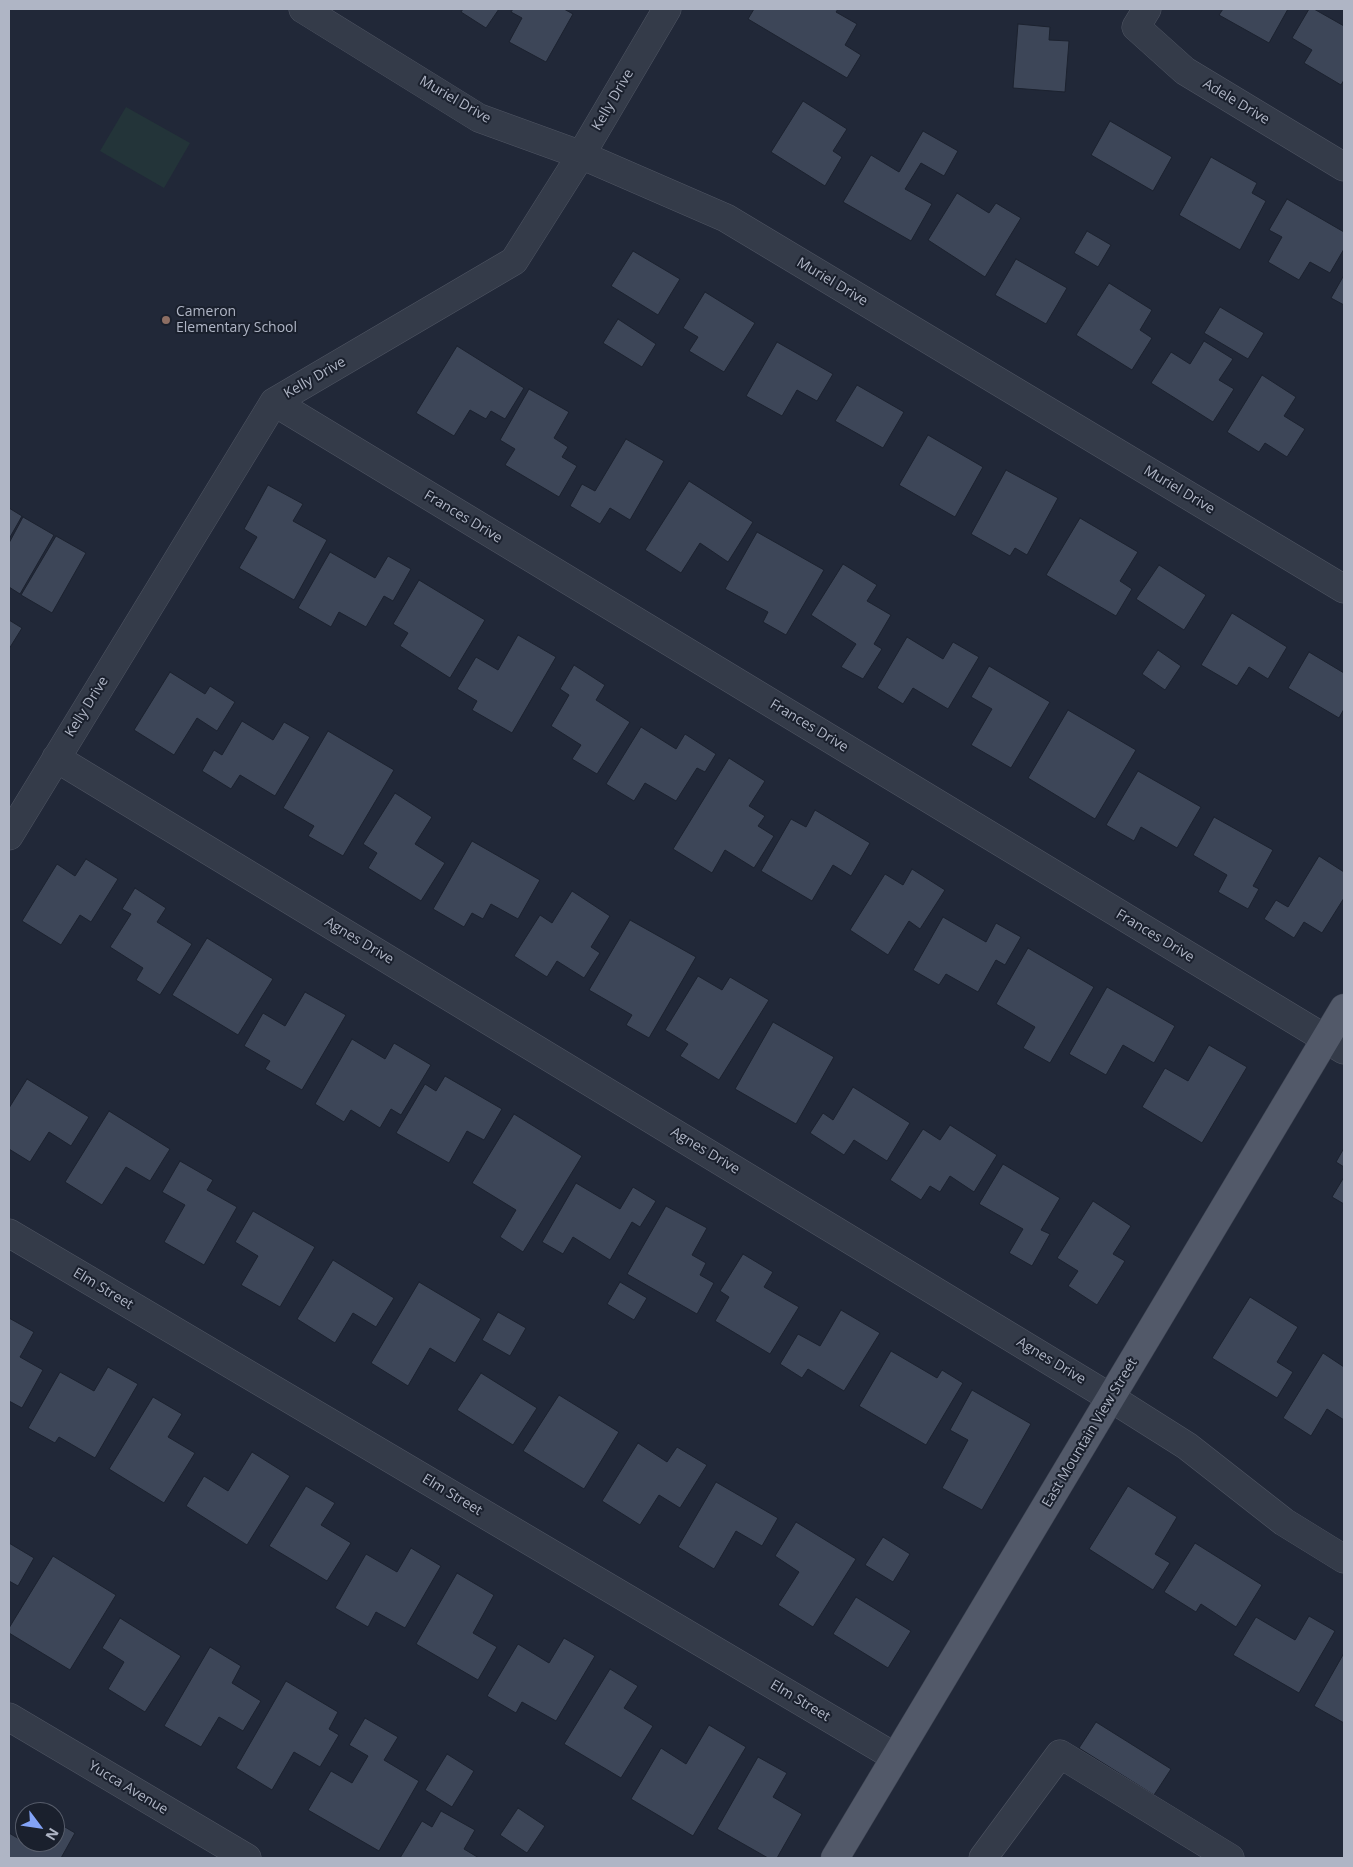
<!DOCTYPE html>
<style>
body{margin:0}
#map{position:relative;width:1353px;height:1867px;overflow:hidden;background:#212838;font-family:"Open Sans",sans-serif}
canvas{display:block}
.frame{position:absolute;inset:0;border:10px solid #afb5c5;pointer-events:none}
.north{position:absolute;left:15px;top:1802px;width:50px;height:50px;box-sizing:border-box;background:#1a202d;border:1px solid #565c6a;border-radius:50%;rotate:121deg;font-size:14px;font-weight:700;line-height:20px;text-align:center;color:#afb5c5}
.north::after{content:'';display:block;margin:auto;width:18px;height:22px;background:#83a3f7;clip-path:polygon(50% 0,100% 100%,50% 72%,0 100%)}
</style>
<div id="map">
<canvas width="1353" height="1867"></canvas>
<div class="frame"></div>
<div class="north">N</div>
</div>
<script>
const g = document.querySelector('canvas').getContext('2d');
g.lineJoin = 'round';
function fillPath(path, color) {
  g.fillStyle = color;
  g.fill(path, 'evenodd');
}
function toPath(rows) {
  const path = new Path2D();
  for (const r of rows) {
    path.moveTo(r[0], r[1]);
    for (let i = 2; i < r.length; i += 2) path.lineTo(r[i], r[i + 1]);
  }
  return path;
}
function trace(path, color, width, dash) {
  g.strokeStyle = color;
  g.lineWidth = width;
  g.lineCap = dash ? 'butt' : 'round';
  g.setLineDash(dash || []);
  g.stroke(path);
}
function label(font, color, halo, rows, align = 'center') {
  g.font = font + ' "Open Sans",sans-serif';
  g.lineWidth = 4;
  g.setLineDash([]);
  g.textBaseline = 'middle';
  g.strokeStyle = halo;
  g.fillStyle = color;
  for (const [text, x, y, turn = 0] of rows) {
    g.save();
    g.translate(x, y);
    g.rotate((+turn || 0) * Math.PI / 180);
    g.textAlign = isNaN(turn) ? turn : align;
    if (halo) g.strokeText(text, 0, 0);
    g.fillText(text, 0, 0);
    g.restore();
  }
}
fillPath(toPath([
 [126,107,190,143,164,188,100,151]
]), '#233439');
const building = toPath([
 [463,9,499,9,486,28,461,12,463,9],
 [513,9,564,9,573,14,546,62,509,42,522,18,511,12,513,9],
 [754,9,838,9,836,12,857,24,845,45,861,55,847,78,748,19,754,9],
 [1223,9,1288,9,1269,43,1219,15,1223,9],
 [1309,9,1314,9,1344,26,1344,80,1341,85,1304,63,1312,50,1292,38,1309,9],
 [1018,24,1050,27,1049,40,1069,41,1065,92,1013,88,1018,24],
 [803,101,847,129,833,151,842,157,825,186,771,152,803,101],
 [1110,121,1172,157,1153,191,1091,155,1110,121],
 [923,131,958,151,944,176,921,163,905,189,932,204,911,241,843,202,871,155,899,172,923,131],
 [1211,157,1257,183,1252,193,1266,201,1240,250,1179,215,1211,157],
 [957,193,989,213,996,203,1021,218,985,277,928,240,957,193],
 [1287,199,1344,232,1344,249,1330,273,1310,262,1299,280,1268,262,1282,237,1269,230,1287,199],
 [1087,231,1111,245,1098,267,1074,253,1087,231],
 [633,251,680,279,658,315,611,286,633,251],
 [1016,259,1067,288,1046,324,995,295,1016,259],
 [1344,275,1344,305,1331,298,1344,275],
 [1109,283,1152,310,1140,330,1152,338,1132,370,1076,335,1109,283],
 [705,292,755,323,724,372,689,351,698,337,683,328,705,292],
 [1220,307,1264,333,1248,359,1204,333,1220,307],
 [618,319,656,344,642,367,603,343,618,319],
 [1204,341,1233,359,1219,380,1234,389,1213,422,1151,383,1171,352,1190,364,1204,341],
 [777,342,833,374,817,401,797,390,782,416,746,396,777,342],
 [457,346,524,388,505,419,491,411,486,419,470,410,454,436,416,413,457,346],
 [1262,375,1296,397,1284,416,1305,429,1287,457,1265,443,1259,452,1227,432,1262,375],
 [857,385,904,412,883,448,835,421,857,385],
 [529,389,569,412,554,438,568,447,562,457,577,466,559,497,505,465,515,449,500,440,529,389],
 [928,435,983,467,955,517,899,485,928,435],
 [626,439,664,461,630,520,610,508,600,524,570,506,582,484,595,491,626,439],
 [1006,470,1058,498,1027,555,1015,548,1010,556,971,534,1006,470],
 [689,481,753,522,728,562,700,543,681,573,645,550,689,481],
 [268,485,303,504,293,521,327,540,294,600,239,568,257,537,244,529,268,485],
 [9,508,22,516,9,539,9,508],
 [23,517,54,535,20,594,9,587,9,543,23,517],
 [1080,518,1138,552,1120,581,1132,589,1116,616,1046,575,1080,518],
 [757,532,824,570,786,635,763,622,768,612,725,589,757,532],
 [56,536,86,553,52,613,21,595,56,536],
 [330,552,375,578,388,556,411,569,393,601,384,596,366,627,339,612,331,627,298,608,330,552],
 [843,564,877,585,867,601,891,615,874,644,882,649,863,679,841,667,856,644,811,615,843,564],
 [1159,565,1206,595,1184,630,1136,599,1159,565],
 [419,580,485,620,450,678,400,646,408,633,393,624,419,580],
 [1232,613,1287,647,1268,679,1249,667,1237,686,1201,665,1232,613],
 [9,620,22,628,9,649,9,620],
 [518,635,556,657,512,733,472,710,477,701,457,689,476,657,498,670,518,635],
 [907,637,943,659,953,642,979,657,948,709,913,688,903,704,877,688,907,637],
 [1158,650,1181,666,1165,690,1142,674,1158,650],
 [1309,652,1344,673,1344,709,1339,718,1288,688,1309,652],
 [574,665,605,685,596,700,630,722,597,774,572,759,581,745,551,726,569,695,560,689,574,665],
 [989,666,1050,702,1011,768,971,745,992,709,971,697,989,666],
 [170,672,205,694,210,686,235,702,217,731,197,718,174,755,134,730,170,672],
 [1068,710,1136,750,1095,819,1028,778,1068,710],
 [242,721,273,740,284,722,310,737,275,796,240,775,231,789,202,771,214,750,222,755,242,721],
 [641,727,676,749,685,734,716,754,705,772,697,768,676,801,645,783,634,801,606,784,641,727],
 [328,731,394,770,343,856,308,836,314,826,283,808,328,731],
 [729,758,765,781,749,806,765,816,758,826,774,836,754,868,725,850,712,873,673,849,729,758],
 [1138,771,1201,807,1177,848,1141,827,1134,841,1106,825,1138,771],
 [395,793,432,817,415,844,445,863,421,901,368,868,377,853,363,844,395,793],
 [815,810,870,843,851,876,833,865,812,901,761,871,791,819,806,827,815,810],
 [1214,817,1273,850,1253,886,1259,889,1248,909,1218,892,1227,875,1193,855,1214,817],
 [472,841,540,880,518,919,491,904,483,919,472,913,464,927,433,909,472,841],
 [1319,856,1344,872,1344,898,1322,933,1304,922,1294,938,1264,919,1276,900,1288,907,1319,856],
 [86,859,118,879,91,922,80,915,61,945,22,921,57,864,75,876,86,859],
 [912,869,945,890,920,929,909,921,888,955,850,930,885,874,903,885,912,869],
 [135,888,166,908,157,922,192,944,160,995,136,980,143,968,110,947,131,914,122,909,135,888],
 [572,891,610,916,591,947,600,953,584,978,557,961,547,977,514,956,540,915,552,923,572,891],
 [943,917,986,942,996,923,1021,937,1005,965,996,960,978,992,946,974,939,985,913,970,943,917],
 [630,920,696,957,649,1038,626,1025,632,1015,589,990,630,920],
 [207,938,273,979,238,1035,172,995,207,938],
 [1028,948,1094,987,1050,1063,1023,1048,1035,1027,996,1004,1028,948],
 [698,976,722,990,730,977,769,1000,719,1080,680,1056,688,1044,665,1030,698,976],
 [1107,987,1175,1026,1154,1063,1123,1045,1106,1075,1069,1054,1107,987],
 [305,992,346,1015,302,1090,265,1069,270,1061,244,1046,263,1013,285,1026,305,992],
 [773,1022,834,1057,796,1124,735,1089,773,1022],
 [352,1039,385,1059,394,1043,431,1065,401,1115,391,1109,380,1128,351,1110,344,1122,315,1104,352,1039],
 [1209,1045,1247,1067,1202,1143,1142,1107,1165,1068,1188,1081,1209,1045],
 [445,1076,502,1109,484,1140,467,1131,449,1163,396,1133,425,1084,436,1091,445,1076],
 [27,1079,89,1117,71,1146,49,1132,30,1162,9,1149,9,1108,27,1079],
 [853,1087,910,1123,887,1161,854,1140,844,1155,810,1133,823,1113,833,1120,853,1087],
 [109,1111,170,1149,150,1181,126,1167,102,1205,65,1182,109,1111],
 [514,1114,582,1156,523,1252,500,1237,516,1210,472,1183,514,1114],
 [950,1125,997,1155,974,1192,950,1176,940,1192,930,1186,921,1200,890,1180,923,1129,940,1140,950,1125],
 [1344,1148,1344,1167,1336,1162,1344,1148],
 [180,1161,213,1180,207,1190,237,1207,204,1265,164,1242,185,1205,162,1192,180,1161],
 [1003,1164,1060,1198,1041,1230,1050,1234,1032,1266,1009,1253,1023,1229,979,1204,1003,1164],
 [1344,1177,1344,1204,1332,1197,1344,1177],
 [576,1183,620,1209,633,1187,656,1201,640,1227,632,1222,610,1260,573,1237,563,1254,542,1242,576,1183],
 [1093,1201,1131,1226,1113,1254,1125,1261,1097,1305,1068,1286,1078,1271,1057,1258,1093,1201],
 [666,1206,707,1228,692,1255,706,1263,700,1275,714,1283,697,1314,627,1274,666,1206],
 [253,1211,315,1247,280,1307,241,1285,258,1256,235,1242,253,1211],
 [743,1254,773,1272,764,1287,799,1307,770,1354,715,1321,729,1297,720,1291,743,1254],
 [333,1260,394,1298,376,1327,353,1313,335,1343,297,1319,333,1260],
 [419,1282,481,1319,455,1363,430,1348,408,1386,371,1363,419,1282],
 [620,1282,647,1298,634,1320,607,1304,620,1282],
 [1250,1297,1298,1327,1277,1362,1293,1372,1277,1398,1212,1358,1250,1297],
 [841,1310,880,1333,844,1391,808,1369,802,1378,780,1364,798,1334,820,1346,841,1310],
 [498,1312,526,1328,510,1356,482,1340,498,1312],
 [9,1318,34,1332,20,1357,43,1370,22,1408,9,1401,9,1318],
 [891,1351,937,1378,942,1370,963,1383,926,1445,859,1406,891,1351],
 [1323,1353,1344,1367,1344,1420,1327,1409,1311,1436,1283,1418,1323,1353],
 [108,1367,138,1384,95,1458,59,1437,55,1443,28,1428,60,1372,94,1391,108,1367],
 [481,1373,537,1408,513,1445,457,1410,481,1373],
 [972,1390,1031,1424,982,1510,942,1488,968,1440,950,1430,972,1390],
 [559,1395,619,1432,584,1489,523,1451,559,1395],
 [153,1397,182,1414,168,1437,195,1453,164,1503,109,1469,153,1397],
 [638,1443,667,1462,677,1447,707,1465,680,1508,659,1495,640,1525,602,1501,638,1443],
 [252,1452,290,1476,247,1545,186,1506,204,1476,228,1491,252,1452],
 [716,1482,778,1518,762,1546,736,1531,714,1569,678,1547,716,1482],
 [306,1486,335,1503,321,1525,351,1543,327,1581,269,1546,306,1486],
 [1128,1486,1177,1517,1155,1554,1170,1563,1153,1590,1089,1549,1128,1486],
 [796,1522,856,1559,813,1627,778,1605,799,1572,775,1556,796,1522],
 [883,1537,910,1554,893,1582,865,1565,883,1537],
 [9,1543,34,1558,18,1586,9,1581,9,1543],
 [1195,1543,1262,1585,1236,1627,1201,1604,1196,1612,1164,1592,1195,1543],
 [411,1548,441,1566,405,1628,376,1612,368,1627,335,1608,366,1554,397,1572,411,1548],
 [53,1556,116,1595,70,1670,9,1633,9,1628,53,1556],
 [457,1573,494,1595,473,1633,497,1647,478,1680,416,1644,457,1573],
 [856,1597,911,1631,888,1668,833,1634,856,1597],
 [1309,1616,1335,1631,1299,1693,1233,1655,1256,1617,1295,1640,1309,1616],
 [120,1618,181,1656,145,1712,108,1689,124,1662,102,1648,120,1618],
 [564,1638,595,1656,556,1721,522,1702,516,1713,487,1696,518,1644,549,1663,564,1638],
 [210,1647,241,1666,232,1683,261,1701,243,1731,219,1717,201,1747,164,1726,210,1647],
 [1344,1653,1344,1723,1314,1706,1344,1653],
 [610,1669,638,1686,624,1708,653,1726,621,1778,564,1744,610,1669],
 [286,1681,338,1712,329,1729,339,1735,320,1767,294,1752,272,1790,236,1768,286,1681],
 [365,1718,398,1737,384,1760,419,1781,379,1851,308,1810,331,1771,352,1783,368,1756,349,1745,365,1718],
 [1096,1722,1171,1769,1154,1795,1079,1748,1096,1722],
 [709,1725,746,1747,693,1836,631,1799,661,1748,686,1764,709,1725],
 [447,1754,474,1771,452,1807,425,1790,447,1754],
 [758,1757,787,1773,773,1797,802,1814,777,1858,768,1858,717,1829,758,1757],
 [518,1808,545,1826,527,1853,500,1835,518,1808],
 [441,1811,475,1830,464,1849,479,1858,400,1858,422,1821,432,1827,441,1811],
 [55,1821,75,1833,61,1858,9,1858,9,1833,21,1840,25,1833,25,1842,55,1842,55,1821]
]);
fillPath(building, '#3d4658');
trace(building, '#1c222f', 1);
const minor = toPath([
 [303,9,479,118,581,155,726,218,1344,589],
 [1147,9,1136,27,1185,71,1344,167],
 [274,402,1344,1050],
 [56,758,1111,1398,1187,1446,1284,1522,1344,1559],
 [9,836,274,402,514,261,581,155,667,9],
 [9,1233,895,1757],
 [9,1717,247,1858],
 [983,1858,1060,1754,1230,1858]
]);
const major = toPath([
 [835,1858,1344,1008]
]);
trace(minor, '#4f5563', 29);
trace(major, '#3e4452', 29);
trace(minor, '#343b49', 28);
trace(major, '#525969', 28);
for (const [x, y, r, color] of [
 [166,320,5,"#8d6e63"]
]) {
  const dot = new Path2D();
  dot.arc(x, y, r, 0, 2 * Math.PI);
  g.fillStyle = color;
  g.fill(dot);
  trace(dot, '#1a202d', 2);
}
label('14px', '#afb5c5', '#1a202d', [
 ["Muriel Drive",455,100,30],
 ["Kelly Drive",613,100,-60],
 ["Adele Drive",1236,102,31],
 ["Muriel Drive",832,282,31],
 ["Kelly Drive",315,378,-30],
 ["Muriel Drive",1179,490,31],
 ["Frances Drive",463,517,31],
 ["Kelly Drive",87,707,-58],
 ["Frances Drive",809,726,31],
 ["Frances Drive",1155,936,31],
 ["Agnes Drive",359,941,31],
 ["Agnes Drive",705,1151,31],
 ["Elm Street",103,1289,31],
 ["Agnes Drive",1051,1361,31],
 ["East Mountain View Street",1090,1433,-59],
 ["Elm Street",452,1495,31],
 ["Elm Street",800,1701,31],
 ["Yucca Avenue",128,1788,31]
]);
label('14px', '#afb5c5', '#1a202d', [
 ["Cameron",176,312],
 ["Elementary School",176,328]
], 'left');
</script>
